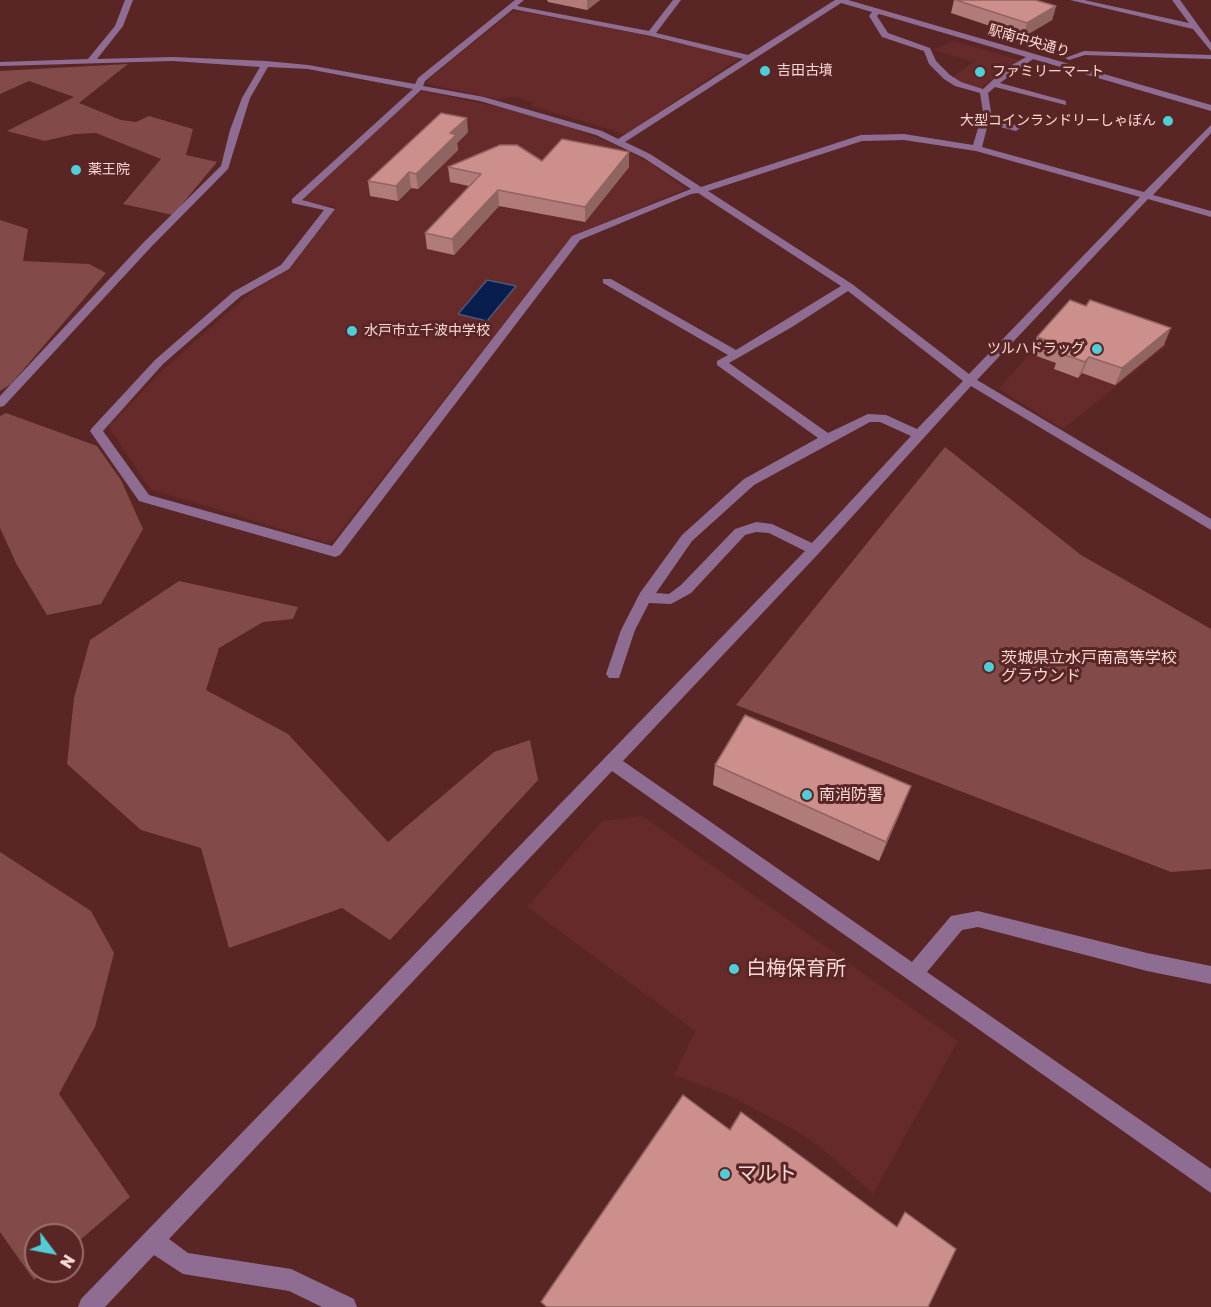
<!DOCTYPE html>
<meta charset="utf-8">
<style>
body{margin:0}
#map{position:relative;width:1211px;height:1307px;overflow:hidden;background:#592625;font-family:"Golos Text",sans-serif}
canvas{display:block}
.north{position:absolute;left:24px;top:1223px;width:60px;height:60px;box-sizing:border-box;background:#592625;border:2px solid #9a6e6c;border-radius:50%;rotate:122deg;font-size:16px;font-weight:700;line-height:24px;text-align:center;color:#fbd9d7}
.north::after{content:'';display:block;margin:auto;width:21px;height:27px;background:#52ccd6;clip-path:polygon(50% 0,100% 100%,50% 72%,0 100%)}
</style>
<div id="map">
<canvas width="1211" height="1307"></canvas>
<div class="north">N</div>
</div>
<script>
const g = document.querySelector('canvas').getContext('2d');
g.lineJoin = 'round';
function fillPath(path, color) {
  g.fillStyle = color;
  g.fill(path, 'evenodd');
}
function toPath(rows) {
  const path = new Path2D();
  for (const r of rows) {
    path.moveTo(r[0], r[1]);
    for (let i = 2; i < r.length; i += 2) path.lineTo(r[i], r[i + 1]);
  }
  return path;
}
function trace(path, color, width, dash) {
  g.strokeStyle = color;
  g.lineWidth = width;
  g.lineCap = dash ? 'butt' : 'round';
  g.setLineDash(dash || []);
  g.stroke(path);
}
function label(font, color, halo, rows, align = 'center') {
  g.font = font + ' "Golos Text","Noto Sans JP",sans-serif';
  g.lineWidth = 6;
  g.setLineDash([]);
  g.textBaseline = 'middle';
  g.strokeStyle = halo;
  g.fillStyle = color;
  for (const [text, x, y, turn = 0] of rows) {
    g.save();
    g.translate(x, y);
    g.rotate((+turn || 0) * Math.PI / 180);
    g.textAlign = isNaN(turn) ? turn : align;
    if (halo) g.strokeText(text, 0, 0);
    g.fillText(text, 0, 0);
    g.restore();
  }
}
fillPath(toPath([
 [521,11,638,34,741,57,626,134,531,106,533,103,517,97,496,99,428,84,428,80,510,13],
 [953,41,1020,60,979,89,960,84,951,78,973,62,933,50],
 [422,91,504,108,567,126,624,149,652,164,686,189,572,236,333,541,327,543,150,489,110,429,110,425,163,370,251,292,290,269,337,207,306,202,304,199,392,115],
 [1073,303,1105,322,1168,345,1063,429,999,389],
 [643,816,958,1041,873,1194,822,1148,793,1129,732,1097,674,1075,695,1031,527,907,602,821]
]), '#662a2a');
fillPath(toPath([
 [128,64,79,103,121,120,136,122,149,116,193,129,186,155,217,162,173,215,123,204,161,159,96,133,75,134,45,141,7,131,74,97,29,81,0,94,0,71],
 [0,220,28,229,23,261,89,264,106,273,11,384,0,391],
 [6,413,97,446,121,480,143,529,101,604,47,615,17,565,0,528,0,416],
 [945,447,1081,555,1211,629,1211,869,1171,872,736,705],
 [179,581,298,607,293,619,263,622,219,648,206,690,288,734,388,842,494,752,530,740,538,780,390,940,342,908,229,948,201,848,141,830,67,764,74,698,90,640],
 [0,852,91,911,114,953,95,1027,59,1094,130,1197,72,1247,72,1235,36,1235,36,1271,44,1271,34,1280,0,1232]
]), '#824b49');
const water = toPath([
 [487,280,516,286,487,321,458,314,487,280]
]);
fillPath(water, '#071e4e');
trace(water, '#505677', 1.5);
fillPath(toPath([
 [125,0,133,0,123,26,97,59,173,57,266,61,308,65,415,84,418,78,515,0,524,0,517,6,649,31,673,0,681,0,656,33,748,55,835,0,848,0,1211,105,1211,111,1033,59,1000,83,1066,101,1066,105,995,87,988,93,991,112,989,120,1014,125,1024,118,1031,120,1016,131,988,124,982,147,1144,192,1211,125,1211,133,1153,195,1211,211,1211,217,1148,199,977,380,1211,519,1211,530,971,386,819,553,623,761,912,962,951,916,978,911,1147,953,1211,966,1211,984,1147,971,978,927,962,930,927,972,1211,1169,1211,1193,612,771,169,1239,188,1253,291,1269,354,1299,357,1307,322,1307,289,1291,183,1274,154,1255,105,1307,78,1307,81,1299,805,551,769,533,756,532,745,535,691,593,671,604,649,603,635,630,619,678,609,678,606,674,621,630,640,593,682,535,744,479,818,438,717,365,717,361,728,355,603,283,603,279,611,279,736,350,841,286,698,193,691,194,580,240,340,555,335,557,139,501,90,431,92,428,155,360,233,292,281,265,324,210,292,203,292,199,413,89,308,69,268,67,250,98,228,169,152,246,4,406,0,407,0,396,144,242,221,166,230,130,242,98,260,67,173,61,0,66,0,62,88,59,115,26,125,0],
 [841,3,872,12,869,16,882,37,924,51,929,64,944,79,955,86,980,93,983,112,973,145,904,134,861,135,701,187,650,154,625,142,841,3],
 [513,9,651,36,743,59,618,139,602,131,484,97,423,86,425,81,513,9],
 [879,14,1026,57,1005,69,983,89,961,82,950,75,936,61,930,48,888,33,877,16,879,14],
 [421,90,480,101,596,135,644,158,691,189,572,236,332,546,149,495,103,431,163,364,241,296,289,269,335,209,302,200,421,90],
 [904,140,976,151,1140,197,969,374,852,284,708,191,862,141,904,140],
 [848,291,963,381,917,429,886,415,868,414,828,433,729,363,792,327,848,291],
 [870,422,880,422,911,436,812,543,772,524,756,522,735,529,681,585,669,594,656,593,692,541,754,485,870,422],
 [1070,0,1084,0,1189,23,1172,0,1180,0,1211,43,1211,51,1193,29,1070,0],
 [1084,51,1211,55,1211,59,1085,55,1069,60,1065,58,1084,51]
]), '#8f6d93');
fillPath(toPath([
 [547,0,600,0,587,10,548,2],
 [954,0,1035,0,1056,6,1052,20,1023,37,951,13],
 [468,132,457,143,458,150,418,189,411,188,398,201,370,196,368,181],
 [542,161,629,167,585,222,499,206,454,255,427,249,425,233,469,186,450,182,448,167],
 [1037,337,1164,345,1115,385,1082,373,1078,378,1054,369,1056,363,1031,354],
 [715,765,903,806,879,861,713,785]
]), '#b07b78');
fillPath(toPath([
 [587,0,600,0,587,10],
 [1056,6,1052,20,1023,37,1027,23],
 [467,118,468,132,457,143,458,150,418,189,416,174,450,133],
 [629,152,629,167,585,222,585,207],
 [409,172,411,188,398,201,396,186],
 [498,190,499,206,454,255,452,239],
 [1171,328,1164,345,1115,385,1122,368],
 [1089,357,1082,373,1078,378,1085,362],
 [911,786,903,806,879,861,886,842]
]), '#906461');
const building = toPath([
 [956,0,1035,0,1056,6,1027,23,956,0],
 [441,113,467,118,450,133,456,135,416,174,409,172,396,186,368,181,441,113],
 [562,139,629,152,585,207,498,190,452,239,425,233,481,174,448,167,500,145,517,145,542,161,562,139],
 [1070,300,1086,306,1090,300,1171,328,1122,368,1089,357,1085,362,1060,353,1065,347,1037,337,1070,300],
 [745,715,911,786,886,842,715,765,745,715],
 [683,1095,730,1130,741,1112,897,1227,905,1212,956,1249,928,1307,547,1307,541,1302,683,1095]
]);
fillPath(building, '#cd8f8b');
trace(building, '#906461', 1.5);
for (const [x, y, r, color] of [
 [765,71,6,"#52ccd6"],
 [980,72,6,"#52ccd6"],
 [1168,121,6,"#52ccd6"],
 [76,170,6,"#52ccd6"],
 [352,331,6,"#52ccd6"],
 [1097,349,6,"#52ccd6"],
 [989,667,6,"#52ccd6"],
 [807,795,6,"#52ccd6"],
 [734,969,6,"#52ccd6"],
 [725,1174,6,"#52ccd6"]
]) {
  const dot = new Path2D();
  dot.arc(x, y, r, 0, 2 * Math.PI);
  g.fillStyle = color;
  g.fill(dot);
  trace(dot, '#592625', 2);
}
label('14px', '#fbd9d7', '#592625', [
 ["駅南中央通り",1029,41,16]
]);
label('14px', '#fbd9d7', '#592625', [
 ["吉田古墳",777,71],
 ["ファミリーマート",992,72],
 ["大型コインランドリーしゃぼん",1156,121,"right"],
 ["薬王院",88,170],
 ["水戸市立千波中学校",364,331],
 ["ツルハドラッグ",1085,349,"right"]
], 'left');
label('16px', '#fbd9d7', '#592625', [
 ["茨城県立水戸南高等学校",1001,658],
 ["グラウンド",1001,676],
 ["南消防署",819,795]
], 'left');
label('20px', '#fbd9d7', '#592625', [
 ["白梅保育所",746,969],
 ["マルト",737,1174]
], 'left');
</script>
